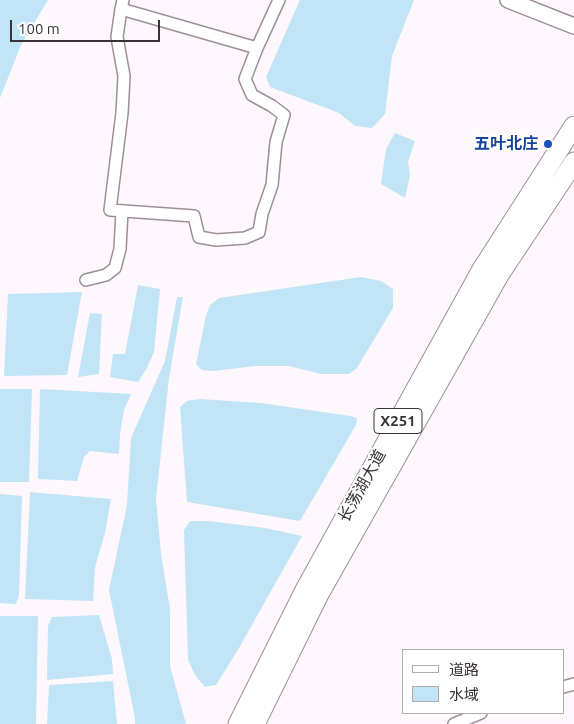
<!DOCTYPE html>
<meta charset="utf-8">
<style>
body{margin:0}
#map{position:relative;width:574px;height:724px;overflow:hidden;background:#fef8fd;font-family:Ubuntu,"Noto Sans SC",sans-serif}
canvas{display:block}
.legend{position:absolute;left:402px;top:649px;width:162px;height:65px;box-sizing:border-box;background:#fff;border:1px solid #b0adaf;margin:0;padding:6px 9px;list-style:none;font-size:15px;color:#393338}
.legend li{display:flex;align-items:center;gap:10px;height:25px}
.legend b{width:25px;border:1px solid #b0adaf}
.scale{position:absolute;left:10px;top:20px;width:150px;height:22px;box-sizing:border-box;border:2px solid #393338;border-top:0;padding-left:6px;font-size:15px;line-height:18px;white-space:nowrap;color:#393338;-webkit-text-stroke:4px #fff;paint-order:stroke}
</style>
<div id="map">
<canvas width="574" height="724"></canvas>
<ul class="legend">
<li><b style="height:6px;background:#fff"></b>道路</li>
<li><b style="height:14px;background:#c1e4f7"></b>水域</li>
</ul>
<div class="scale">100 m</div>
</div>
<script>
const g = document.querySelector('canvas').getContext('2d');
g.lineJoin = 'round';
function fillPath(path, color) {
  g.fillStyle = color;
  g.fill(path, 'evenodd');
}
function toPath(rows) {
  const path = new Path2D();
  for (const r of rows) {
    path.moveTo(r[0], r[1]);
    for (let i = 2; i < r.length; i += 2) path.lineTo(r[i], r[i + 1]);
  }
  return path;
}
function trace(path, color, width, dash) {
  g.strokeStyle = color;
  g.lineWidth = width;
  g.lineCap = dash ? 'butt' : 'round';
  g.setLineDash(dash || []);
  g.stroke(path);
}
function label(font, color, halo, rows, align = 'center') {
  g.font = font + ' Ubuntu,"Noto Sans SC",sans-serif';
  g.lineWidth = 4;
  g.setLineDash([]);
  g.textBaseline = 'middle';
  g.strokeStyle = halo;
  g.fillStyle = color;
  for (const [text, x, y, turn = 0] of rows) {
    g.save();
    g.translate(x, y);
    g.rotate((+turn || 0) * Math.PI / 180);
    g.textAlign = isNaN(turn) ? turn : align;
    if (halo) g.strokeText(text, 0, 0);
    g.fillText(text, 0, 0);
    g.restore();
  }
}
fillPath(toPath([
 [0,0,48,0,21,45,0,98],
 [300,0,414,0,392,56,385,114,372,128,355,126,339,113,270,87,266,77],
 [395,133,415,141,408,162,410,175,405,198,381,184,386,149],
 [361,277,381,281,393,289,393,308,357,368,349,374,321,374,289,366,256,366,213,371,202,370,196,364,206,316,210,305,219,298],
 [138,285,160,289,154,352,147,368,138,382,110,377,113,354,125,354],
 [82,292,67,375,4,376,8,294],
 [177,297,183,297,169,378,156,499,161,554,170,609,170,666,186,724,135,724,135,718,109,590,127,505,131,438,165,361],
 [90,313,102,314,99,374,78,377],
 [0,389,32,389,29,482,0,482],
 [40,389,131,394,124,410,120,434,119,454,90,451,84,457,77,481,38,479],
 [200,399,261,403,350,416,357,418,356,425,300,521,187,502,180,407,187,401],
 [30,492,111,499,105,533,95,567,93,601,25,599],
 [0,494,22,496,19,595,16,604,0,603],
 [190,521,209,521,265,528,302,536,239,648,216,685,205,687,195,675,188,660,184,530],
 [99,615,112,659,113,674,47,680,48,626,52,617],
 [0,616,38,616,36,724,0,724],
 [113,681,117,724,47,724,49,685]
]), '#c1e4f7');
const minor = toPath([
 [121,9,257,48,245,79,252,95,272,106,284,115,276,142,272,185,262,214,259,232,245,238,216,240,199,237,194,216,110,210,122,113,124,76,117,37,121,9,123,0],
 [257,48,279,0],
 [86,280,106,275,115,268,120,249,122,211],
 [563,687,574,684],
 [454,724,481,713]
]);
const tertiary = toPath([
 [508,0,574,26]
]);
const primary = toPath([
 [238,724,306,588,481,271,574,126],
 [255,724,319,594,499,275,574,162]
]);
trace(minor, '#9c8f9b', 14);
trace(tertiary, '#9c8f9b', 18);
trace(primary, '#9c8f9b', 21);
trace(minor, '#fff', 11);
trace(tertiary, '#fff', 15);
trace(primary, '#fff', 19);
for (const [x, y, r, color] of [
 [548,144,5,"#1a4fb4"]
]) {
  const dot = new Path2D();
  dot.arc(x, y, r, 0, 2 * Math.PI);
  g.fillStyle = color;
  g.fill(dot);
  trace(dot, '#fff', 2);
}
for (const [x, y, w] of [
 [398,421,48]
]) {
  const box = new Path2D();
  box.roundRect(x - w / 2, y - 12.5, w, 25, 4);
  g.fillStyle = '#fff';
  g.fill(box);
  trace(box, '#393338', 1);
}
label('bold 15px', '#393338', null, [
 ["X251",398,421]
]);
label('bold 16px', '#164399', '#fff', [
 ["五叶北庄",538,144]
], 'right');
label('16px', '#393338', '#fff', [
 ["长荡湖大道",362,486,-61]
]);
</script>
